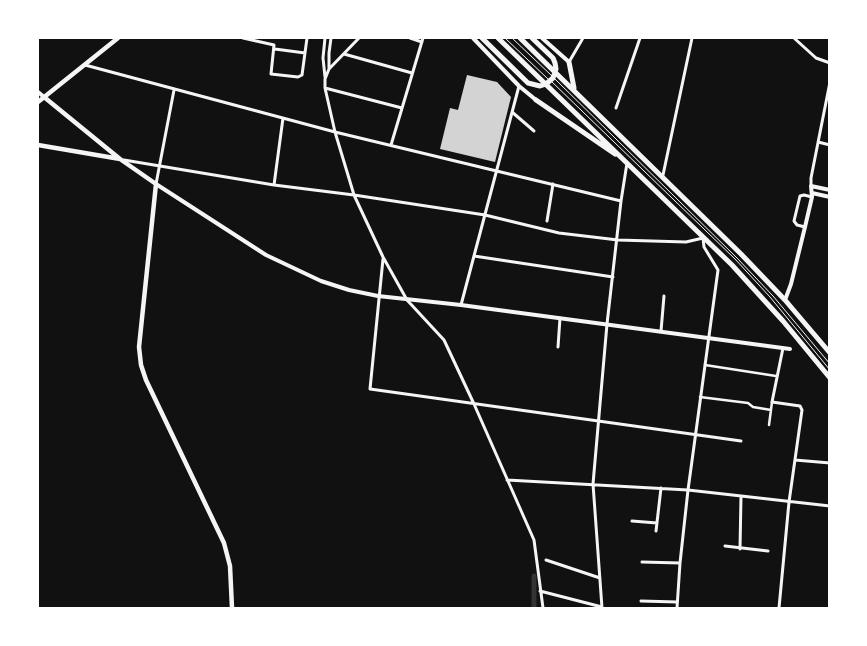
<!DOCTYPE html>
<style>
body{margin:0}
#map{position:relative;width:867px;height:646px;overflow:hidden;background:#111;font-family:"Open Sans",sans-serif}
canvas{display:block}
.frame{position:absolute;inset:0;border:39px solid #fff;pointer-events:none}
</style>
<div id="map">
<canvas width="867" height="646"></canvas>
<div class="frame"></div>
</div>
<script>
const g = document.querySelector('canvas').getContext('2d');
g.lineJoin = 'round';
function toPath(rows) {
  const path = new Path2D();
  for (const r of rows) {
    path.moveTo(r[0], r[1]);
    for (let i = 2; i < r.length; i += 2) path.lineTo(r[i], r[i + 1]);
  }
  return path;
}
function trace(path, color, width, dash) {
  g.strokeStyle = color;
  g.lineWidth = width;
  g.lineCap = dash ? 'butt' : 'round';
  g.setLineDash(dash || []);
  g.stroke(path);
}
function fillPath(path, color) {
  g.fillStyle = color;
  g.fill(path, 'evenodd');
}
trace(toPath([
 [534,608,534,576]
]), '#333', 5);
fillPath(toPath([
 [467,75,497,82,511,97,495,162,440,149,450,108,458,110]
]), '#d3d3d3');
trace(toPath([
 [505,38,548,79],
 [512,38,552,76],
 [555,79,737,258,773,296,830,364],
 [551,81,735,259,770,297,830,370],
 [829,463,830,452]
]), '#f5f5f5', 1);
trace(toPath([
 [705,365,776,376],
 [700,397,748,403,753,407,771,410],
 [769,425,772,402]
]), '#f5f5f5', 2.5);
trace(toPath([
 [243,38,274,45,271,74,298,77,302,75,307,38],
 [331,38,329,53,329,69,325,79,325,88,335,132,354,195,383,257,407,300,444,340,474,404,534,540,543,608],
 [410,38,422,42],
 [794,38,816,58,830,63],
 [275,49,305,53],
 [344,54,412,73],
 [569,62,583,38],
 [85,65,335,132,621,201],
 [329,69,359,38],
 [325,77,323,58,325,38],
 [325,88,402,108],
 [616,108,640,38],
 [512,112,534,131],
 [818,142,830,145],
 [391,145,423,38],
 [124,160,274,185,354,195,485,215,559,233,618,240,686,242,703,238,704,247,718,270,688,490,680,563,677,608],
 [663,175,692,38],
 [156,184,174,90],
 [274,185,283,118],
 [811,186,811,178,830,82],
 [547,221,553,184],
 [805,227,797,225,794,221,800,196,804,195,812,197],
 [474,256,613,277],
 [383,259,370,389,741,441],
 [461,305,519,86],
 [661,331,664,296],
 [558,347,560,318],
 [795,460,830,463],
 [507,480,688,490,830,506],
 [632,521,657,523],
 [656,531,661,488],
 [725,546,768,551],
 [740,549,741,496],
 [546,560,600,578],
 [642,562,680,563],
 [540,591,602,607],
 [641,601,677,602],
 [602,608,593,484,607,324,621,201,627,163],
 [779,608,789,502,802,410,800,406,772,402,783,348]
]), '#f5f5f5', 3);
trace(toPath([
 [473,38,519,86,536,100],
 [542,38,569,62],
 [38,92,44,97],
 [156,184,266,255,321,281,349,290,378,296,461,305,790,349],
 [812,193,830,197],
 [785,300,791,284,805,227,812,197,811,186,830,190]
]), '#f5f5f5', 4);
trace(toPath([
 [44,97,120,159,156,184,139,347,141,365,146,380,224,543,230,566,232,608],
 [38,102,118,38],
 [38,145,120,159]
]), '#f5f5f5', 4.5);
trace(toPath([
 [482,38,528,83,540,86,546,84,553,78,556,69,555,63,553,58,532,38],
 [498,38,732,265,783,321,830,378],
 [520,38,741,254,785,300,830,353],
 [569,62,574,88],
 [536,100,615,154]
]), '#f5f5f5', 5);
</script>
